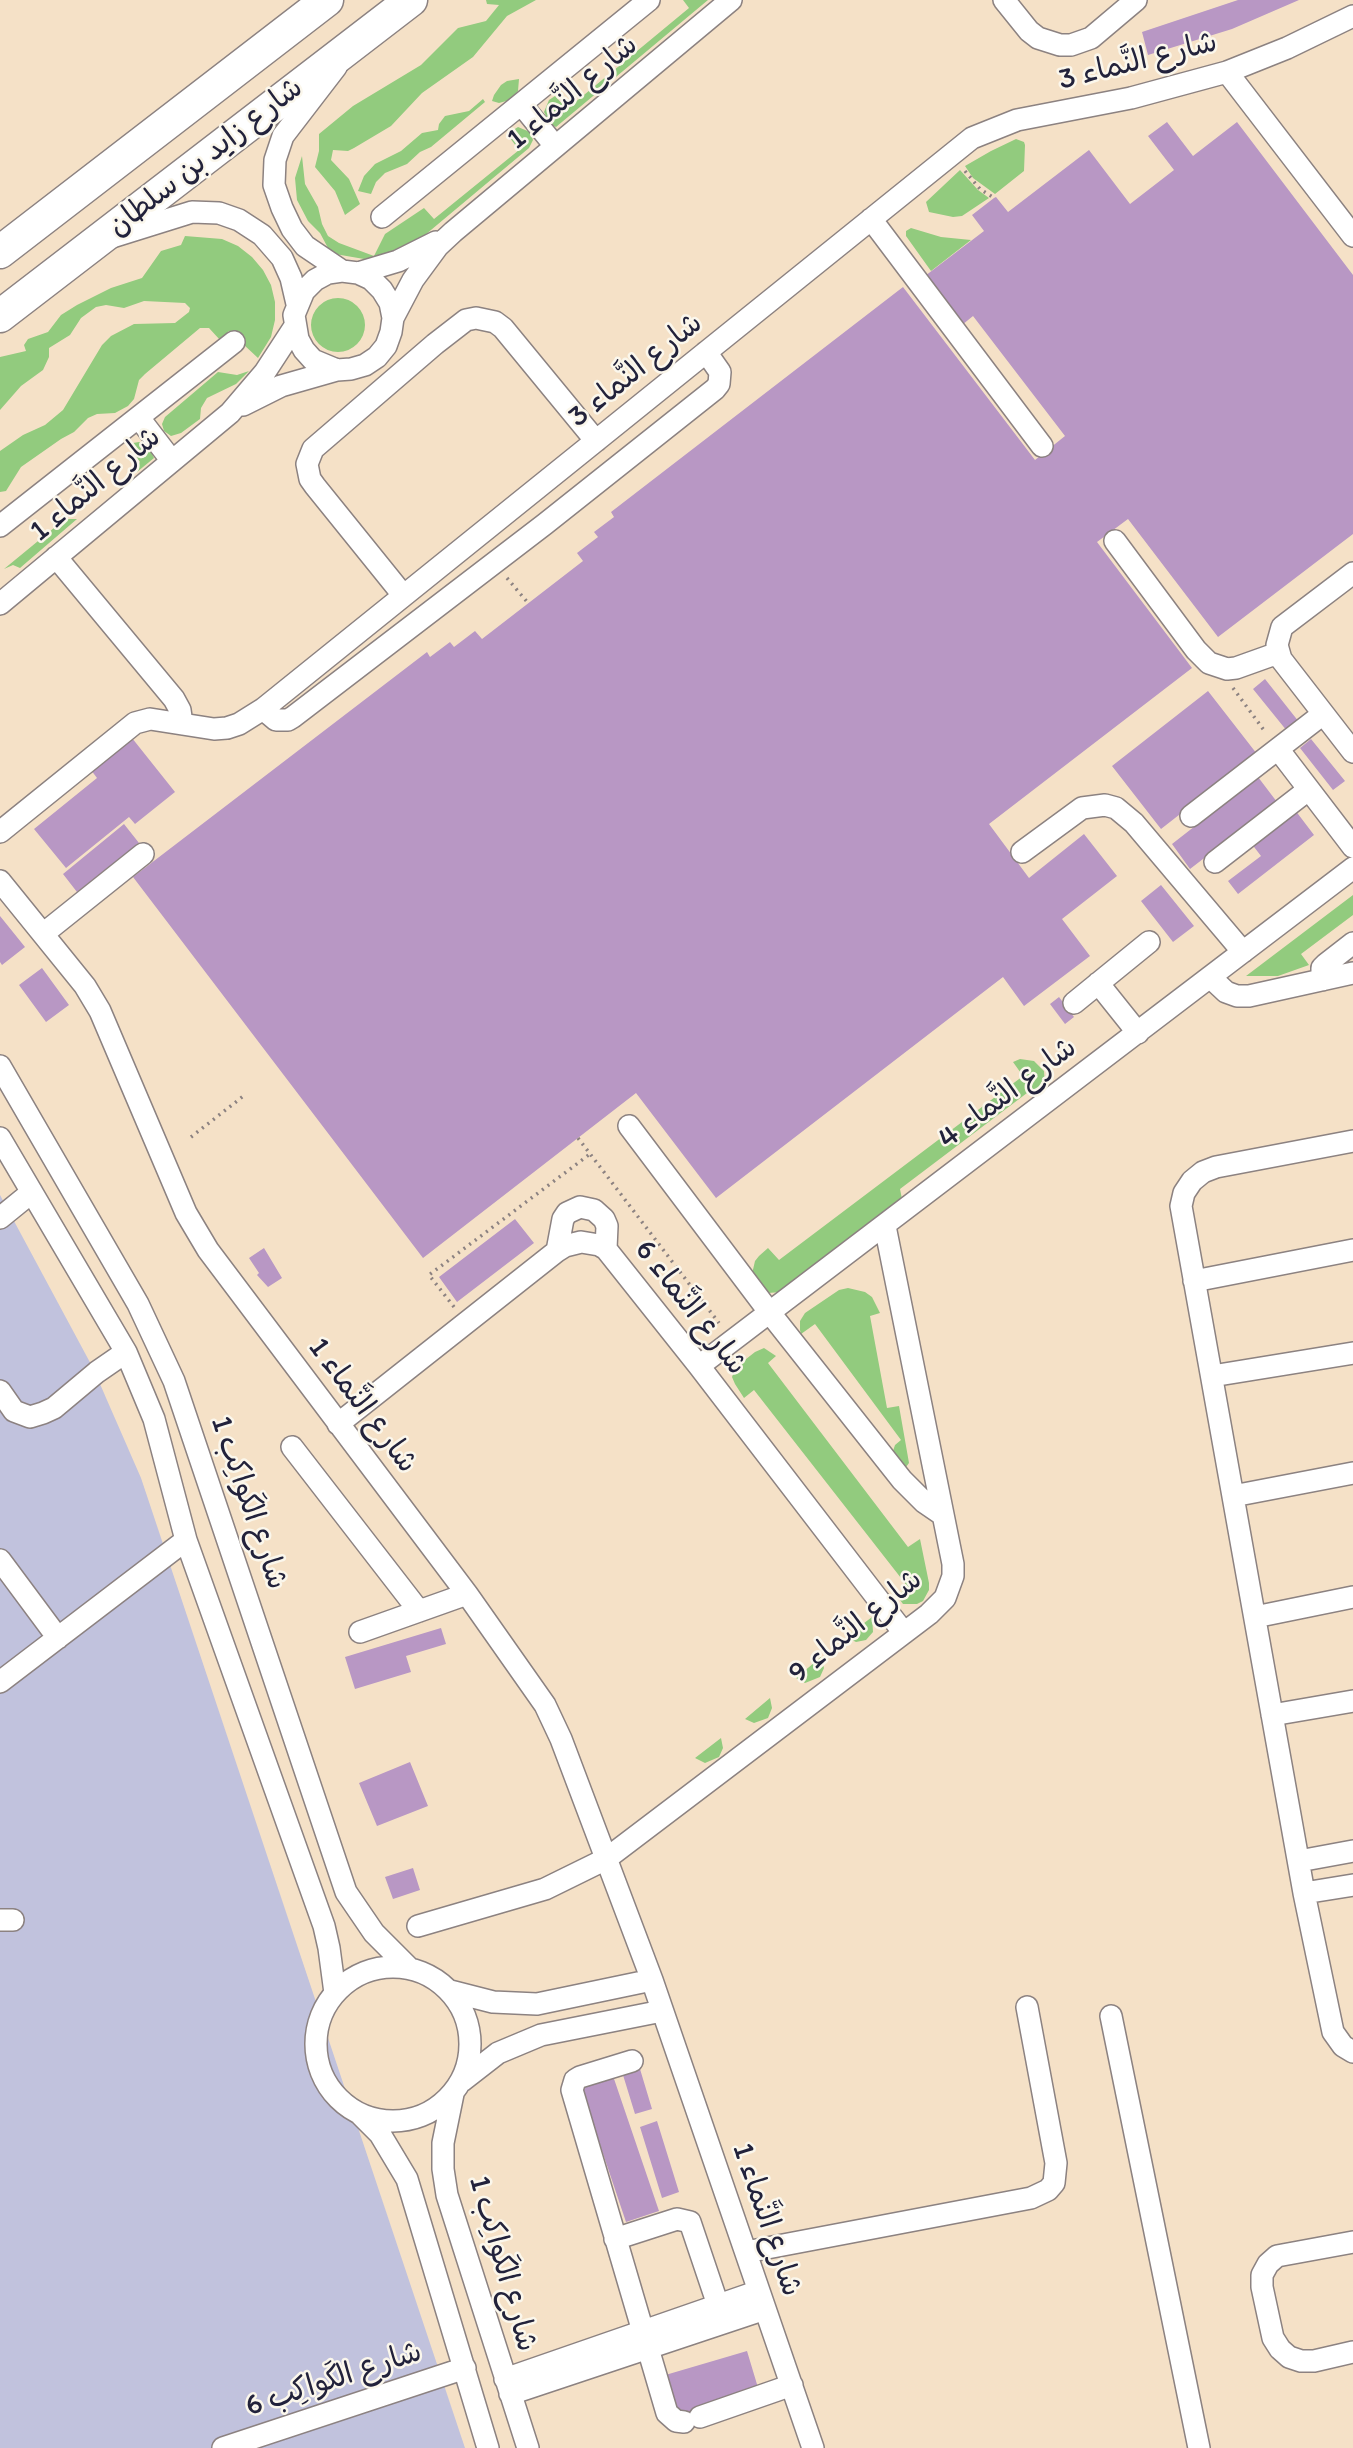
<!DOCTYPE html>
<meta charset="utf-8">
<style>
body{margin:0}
canvas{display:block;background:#f5e1c7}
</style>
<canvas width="1353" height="2448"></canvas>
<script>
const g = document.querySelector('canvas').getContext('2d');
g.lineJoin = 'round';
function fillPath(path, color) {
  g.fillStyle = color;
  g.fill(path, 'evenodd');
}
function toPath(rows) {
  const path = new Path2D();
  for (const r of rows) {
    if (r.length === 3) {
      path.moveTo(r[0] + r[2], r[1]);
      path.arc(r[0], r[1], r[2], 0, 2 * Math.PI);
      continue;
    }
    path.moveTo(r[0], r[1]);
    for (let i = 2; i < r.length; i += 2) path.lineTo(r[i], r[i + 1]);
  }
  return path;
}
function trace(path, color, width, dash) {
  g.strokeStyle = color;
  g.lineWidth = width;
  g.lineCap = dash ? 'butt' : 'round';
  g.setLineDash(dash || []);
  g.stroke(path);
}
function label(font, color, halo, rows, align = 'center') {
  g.font = font + ' Itim,"Playpen Sans Arabic",sans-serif';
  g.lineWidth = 5;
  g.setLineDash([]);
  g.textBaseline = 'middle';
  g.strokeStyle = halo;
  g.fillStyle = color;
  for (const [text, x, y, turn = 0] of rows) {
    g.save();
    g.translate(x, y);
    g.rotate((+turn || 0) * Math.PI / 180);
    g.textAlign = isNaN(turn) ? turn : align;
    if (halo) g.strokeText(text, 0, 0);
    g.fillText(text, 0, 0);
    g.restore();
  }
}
fillPath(toPath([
 [0,1195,93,1368,141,1478,465,2448,0,2448]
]), '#c1c2dd');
fillPath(toPath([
 [486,0,536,0,507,16,473,57,422,93,391,126,354,148,348,151,333,150,331,160,349,179,360,204,345,215,335,191,315,167,319,151,319,134,353,106,421,65,458,28,486,21,499,5,487,4],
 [683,0,708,0,556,127,550,124,544,112,549,100,555,96,567,109,689,8],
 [519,79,518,91,510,100,499,103,492,101,494,95,501,85,507,81],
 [483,99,485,102,431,147,420,152,407,164,385,173,376,182,371,194,358,191,364,176,375,164,401,151,422,133,438,130,439,124,445,116,469,111],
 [518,127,530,132,533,140,529,148,425,235,392,251,374,257,364,259,335,254,328,248,320,233,308,221,297,200,295,178,302,156,305,184,318,207,322,224,328,236,339,243,374,256,385,234,424,208,434,219,519,150,507,134],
 [1016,139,1024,142,1025,145,1024,171,995,194,973,178,965,166,991,151],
 [960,170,978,190,989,198,962,216,953,217,929,212,926,202],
 [911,228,941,237,971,240,931,271,906,236,906,231],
 [185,236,222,239,238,246,252,257,263,270,271,285,275,302,275,320,271,337,258,358,229,331,220,340,209,328,200,328,145,374,139,380,134,399,128,406,115,413,97,414,88,418,74,432,61,439,21,467,6,491,0,492,0,451,23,435,45,425,63,410,102,345,111,336,134,324,175,323,189,312,190,308,185,303,144,301,124,308,106,305,96,307,81,318,70,335,49,348,49,357,43,370,21,386,0,410,0,357,26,351,24,345,28,339,48,332,61,315,77,305,111,288,142,278,161,251,181,245],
 [338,325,27],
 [249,371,236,384,207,398,201,408,200,419,181,433,171,436,164,431,162,424,165,417,218,372,237,375],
 [139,442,148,445,154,458,137,472,134,468,140,462,127,444],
 [68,519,77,519,20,568,13,565,4,569,60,523],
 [1353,895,1353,915,1301,954,1309,965,1278,976,1246,976],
 [1020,1059,1034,1061,1044,1071,1045,1085,1038,1097,1031,1090,900,1189,902,1199,781,1292,768,1293,762,1290,752,1274,755,1261,759,1256,768,1248,779,1260,1023,1076,1013,1062],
 [848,1288,865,1292,872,1297,880,1313,870,1316,887,1408,899,1406,909,1463,906,1467,893,1451,895,1445,901,1440,815,1324,801,1334,800,1330,800,1321,805,1313,839,1290],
 [764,1348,776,1356,768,1363,908,1547,920,1539,929,1583,929,1590,923,1601,917,1604,903,1604,897,1596,908,1587,754,1390,744,1398,735,1384,732,1377,736,1367,755,1352],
 [872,1617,873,1632,866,1640,856,1642,846,1637],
 [821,1657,824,1668,820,1677,805,1683,796,1678],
 [770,1698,772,1708,768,1718,754,1723,745,1719],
 [721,1738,723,1748,719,1757,705,1763,695,1758]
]), '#92cb7e');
fillPath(toPath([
 [1238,0,1299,0,1232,29,1148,55,1142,32],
 [1167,122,1193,156,1237,122,1353,275,1353,534,1218,637,1128,519,1097,542,1192,668,989,824,1029,878,1084,834,1117,876,1062,919,1090,956,1024,1006,1003,977,716,1198,636,1093,423,1258,133,877,427,652,430,657,450,642,454,647,475,631,482,639,583,561,577,553,598,537,594,532,614,517,611,512,903,287,1035,460,1065,436,973,316,962,325,925,276,984,231,972,215,994,198,996,197,1008,212,1089,150,1130,204,1174,170,1148,136],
 [1265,679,1299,722,1287,731,1253,689],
 [1208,691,1257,754,1161,829,1112,766],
 [132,738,175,792,135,824,129,817,66,868,34,829,97,778,91,770],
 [1311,739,1345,781,1333,790,1300,748],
 [1258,777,1277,802,1190,869,1172,844],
 [1295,810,1314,835,1238,894,1228,881,1261,856,1251,843],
 [124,824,139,843,77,892,63,874],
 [1161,885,1194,926,1173,942,1141,901],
 [0,916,25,947,2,965,0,962],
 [42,968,69,1005,46,1022,19,985],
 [1059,997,1074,1017,1065,1024,1050,1004],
 [515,1219,534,1243,457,1302,439,1277],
 [264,1248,282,1278,268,1287,257,1275,259,1273,249,1258],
 [441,1628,446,1644,406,1656,411,1672,355,1689,345,1657],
 [410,1762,428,1806,377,1826,359,1783],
 [413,1868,420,1890,393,1899,385,1877],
 [640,2069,652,2109,635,2114,623,2075],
 [611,2070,659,2211,626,2222,579,2082],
 [657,2121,679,2192,662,2198,640,2127],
 [747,2351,759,2391,701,2422,674,2416,662,2376]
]), '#b897c4');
const minor = toPath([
 [1004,0,1029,31,1038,38,1060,45,1071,45,1091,38,1136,0],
 [336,67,283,136,275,160,274,185,282,208,292,229,305,246,342,271,358,273,371,279,382,290,390,303,393,318,391,332,386,346,377,357,365,365,351,369,337,370,313,360,304,350,298,339,294,315,304,291,315,280,328,273,342,271],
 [1227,72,1353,236],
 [521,104,555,146],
 [382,217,649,0],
 [871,219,1042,446],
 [112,237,192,212,219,213,239,220,262,235,282,258,291,278,297,304],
 [358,273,398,261,436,242],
 [393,318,413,280,438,246,453,232,731,0],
 [243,405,281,386,337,370],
 [139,418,172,461],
 [0,526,234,342],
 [1115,541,1196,650,1209,663,1227,669,1236,668,1278,653],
 [56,557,174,699,180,710,182,724],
 [1353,573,1282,627,1277,645,1281,659,1353,752],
 [403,595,315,486,310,479,307,464,313,449,435,344,466,320,476,318,495,322,503,328,596,441],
 [0,604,230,413,265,372,295,326],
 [263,709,276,720,288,720,293,717,545,524,715,389,719,384,720,372,706,352],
 [1278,749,1353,847],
 [1191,816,1323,714],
 [0,832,135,723,150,719,214,729,227,728,239,724,263,709,972,138,1017,120,1131,98,1227,72,1287,48,1353,16],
 [1022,852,1082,808,1105,805,1116,808,1134,823,1243,952],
 [1215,862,1308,790],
 [0,881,85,986,100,1011,186,1213,208,1250,467,1594,545,1705,561,1739,652,1980,813,2448],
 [43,934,143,854],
 [1210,977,1226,992,1237,996,1249,996,1353,973],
 [1322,980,1322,968,1326,964,1353,943],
 [1098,983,1138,1033],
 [1074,1003,1149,942],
 [0,1066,138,1304,174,1381,346,1892,374,1933,409,1968],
 [629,1126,770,1313,902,1480,924,1502,943,1515],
 [0,1138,126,1352,154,1419,186,1540,324,1926,329,1948,335,1993],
 [1353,1141,1216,1167,1203,1172,1192,1181,1184,1193,1181,1206,1304,1893,1333,2032,1343,2046,1353,2052],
 [0,1218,32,1192],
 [557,1251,563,1219,567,1213,580,1207,594,1210,604,1219,607,1226,606,1249],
 [1194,1281,1353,1250],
 [699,1366,1353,868],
 [1212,1376,1353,1353],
 [0,1391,14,1411,30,1417,43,1413,54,1408,97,1372,126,1352],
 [338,1424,557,1251,565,1246,581,1242,599,1245,606,1249,699,1366,904,1633],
 [292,1447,419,1611],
 [1233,1496,1353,1473],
 [0,1560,58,1638],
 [1255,1617,1353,1597],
 [360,1632,467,1594],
 [0,1682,186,1540],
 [1272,1715,1353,1701],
 [1299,1861,1353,1851],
 [1304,1893,1353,1885],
 [0,1920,13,1920],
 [418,1926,545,1889,606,1859,929,1614,945,1598,953,1576,953,1564,885,1226],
 [393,2044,77],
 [450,1991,493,2002,537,2004,652,1980],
 [1111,2016,1199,2448],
 [632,2061,580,2077,575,2080,572,2090,667,2413,676,2421,684,2422],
 [462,2081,498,2053,541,2035,662,2011],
 [453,2094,443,2143,443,2169,447,2195,528,2448],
 [361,2115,380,2134,407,2179,488,2448],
 [615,2239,677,2219,690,2222,722,2317],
 [1353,2242,1277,2256,1268,2264,1262,2275,1262,2287,1273,2338,1280,2349,1289,2357,1301,2361,1314,2361,1353,2352],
 [746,2252,1031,2198,1048,2190,1054,2183,1056,2163,1027,2007],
 [505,2379,759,2291],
 [510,2394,765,2309],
 [700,2417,792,2385],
 [223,2448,465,2368]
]);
const highway = toPath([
 [0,252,327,0],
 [0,316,411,0]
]);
trace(minor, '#8c8281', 24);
trace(highway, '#8c8281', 35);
trace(toPath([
 [965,171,980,189,994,198],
 [507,578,528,603],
 [1233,688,1266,733],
 [191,1137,246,1094],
 [578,1138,719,1323],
 [454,1307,429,1275,590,1154]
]), '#8c8281', 3.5, [2, 5]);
trace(minor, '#fff', 21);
trace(highway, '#fff', 32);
label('30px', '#22223b', '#fbf7ec', [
 ["شارع النَّماء 3",1138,62,-14],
 ["شارع النَّماء 1",573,93,-40],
 ["شارع زايد بن سلطان",206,158,-38],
 ["شارع النَّماء 3",636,371,-39],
 ["شارع النَّماء 1",96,485,-40],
 ["شارع النَّماء 4",1008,1094,-37],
 ["شارع النَّماء 6",690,1308,52],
 ["شارع النَّماء 1",362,1406,53],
 ["شارع الكَواكِب 1",248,1503,71],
 ["شارع النَّماء 9",856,1627,-39],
 ["شارع النَّماء 1",766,2220,71],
 ["شارع الكَواكِب 1",502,2264,74],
 ["شارع الكَواكِب 6",334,2380,-18]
]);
</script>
